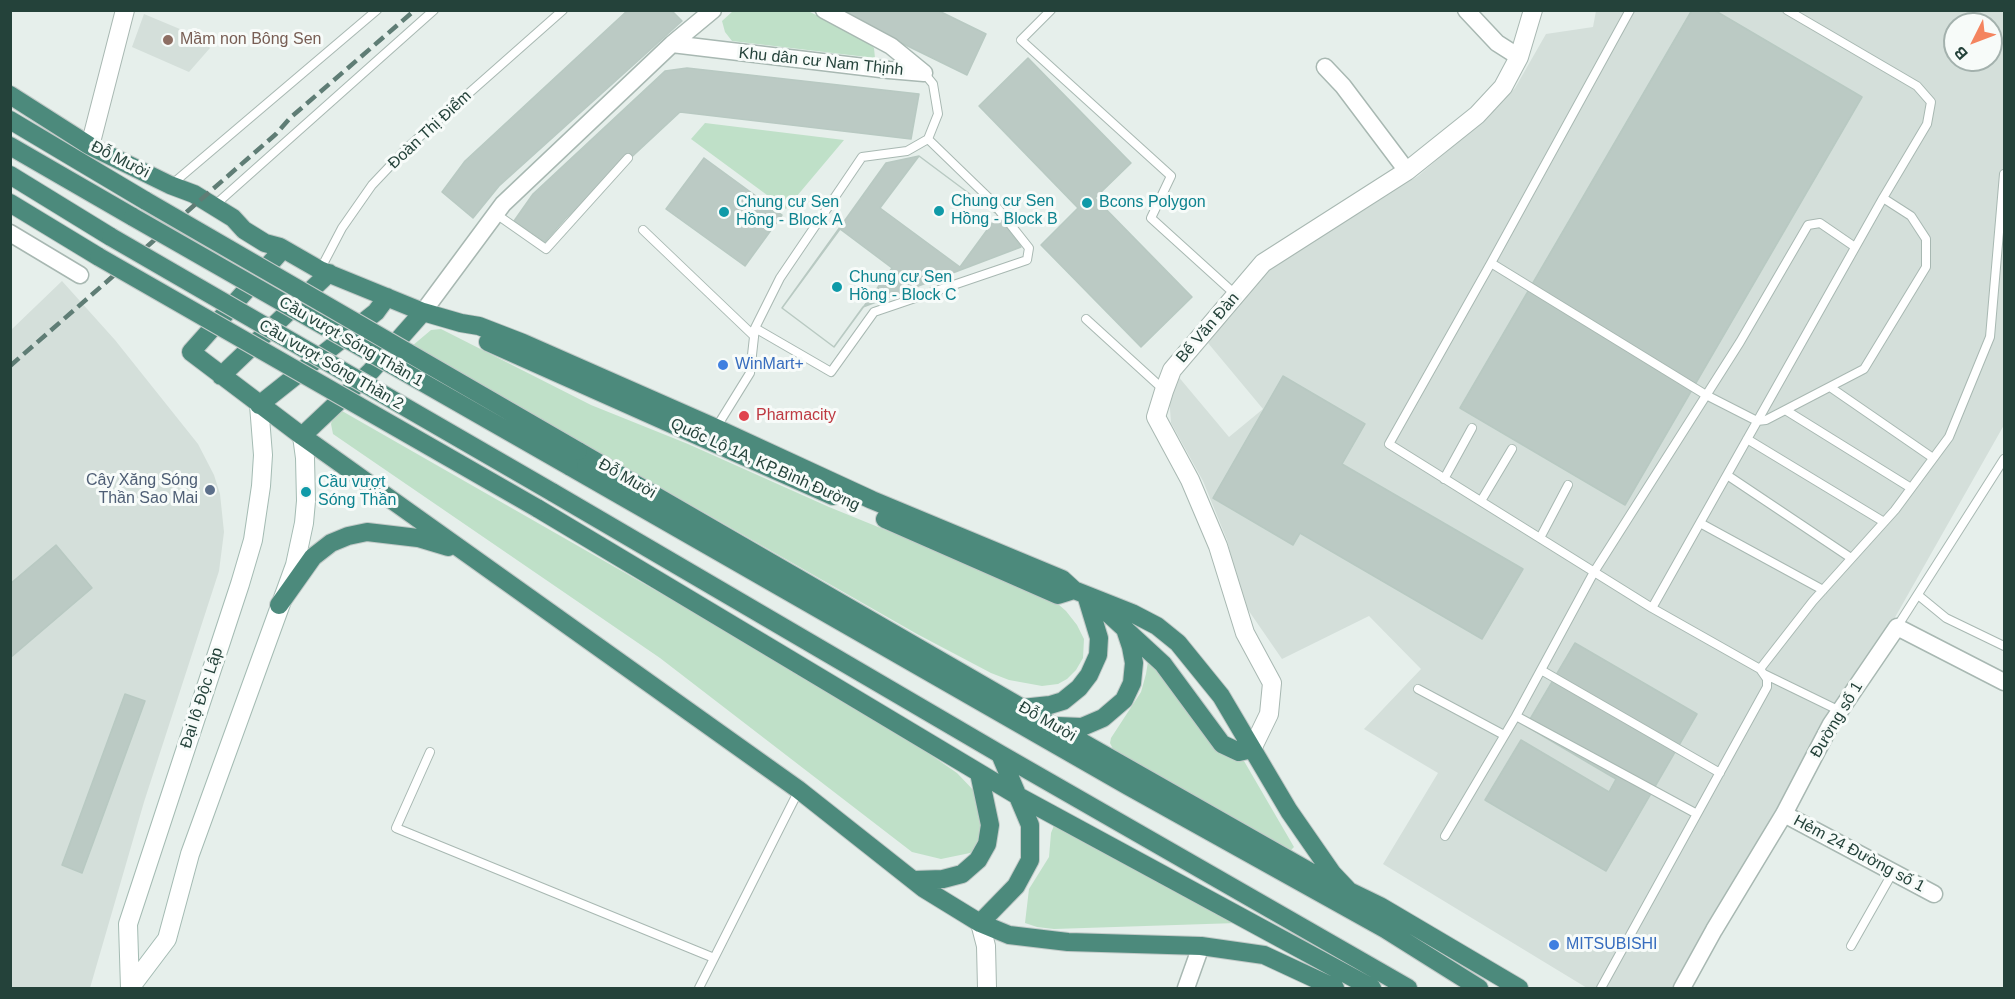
<!DOCTYPE html>
<meta charset="utf-8">
<style>
body{margin:0}
#map{position:relative;width:2015px;height:999px;overflow:hidden;background:#e6efeb;font-family:Helvetica,sans-serif}
canvas{display:block}
.frame{position:absolute;inset:0;border:12px solid #24423a;pointer-events:none}
.north{position:absolute;left:1943px;top:12px;width:60px;height:60px;box-sizing:border-box;background:#f7fbf9;border:2px solid #a3b1ad;border-radius:50%;rotate:228deg;font-size:16px;font-weight:700;line-height:24px;text-align:center;color:#24423a}
.north::after{content:'';display:block;margin:auto;width:21px;height:27px;background:#f4845f;clip-path:polygon(50% 0,100% 100%,50% 72%,0 100%)}
</style>
<div id="map">
<canvas width="2015" height="999"></canvas>
<div class="frame"></div>
<div class="north">B</div>
</div>
<script>
const g = document.querySelector('canvas').getContext('2d');
g.lineJoin = 'round';
function fillPath(path, color) {
  g.fillStyle = color;
  g.fill(path, 'evenodd');
}
function toPath(rows) {
  const path = new Path2D();
  for (const r of rows) {
    path.moveTo(r[0], r[1]);
    for (let i = 2; i < r.length; i += 2) path.lineTo(r[i], r[i + 1]);
  }
  return path;
}
function trace(path, color, width, dash) {
  g.strokeStyle = color;
  g.lineWidth = width;
  g.lineCap = dash ? 'butt' : 'round';
  g.setLineDash(dash || []);
  g.stroke(path);
}
function label(font, color, halo, rows, align = 'center') {
  g.font = font + ' Helvetica,sans-serif';
  g.lineWidth = 6;
  g.setLineDash([]);
  g.textBaseline = 'middle';
  g.strokeStyle = halo;
  g.fillStyle = color;
  for (const [text, x, y, turn = 0] of rows) {
    g.save();
    g.translate(x, y);
    g.rotate((+turn || 0) * Math.PI / 180);
    g.textAlign = isNaN(turn) ? turn : align;
    if (halo) g.strokeText(text, 0, 0);
    g.fillText(text, 0, 0);
    g.restore();
  }
}
fillPath(toPath([
 [1596,11,2004,11,2004,425,1685,988,1587,988,1383,864,1438,773,1364,729,1421,669,1369,616,1282,659,1242,601,1227,540,1203,481,1171,423,1169,395,1177,375,1229,437,1263,409,1208,343,1230,312,1271,263,1307,239,1361,212,1418,176,1479,124,1515,88,1546,34,1593,27],
 [1955,24,1991,24,1991,60,1955,60],
 [144,14,187,32,192,29,210,48,189,72,132,47],
 [62,281,115,340,198,444,214,475,220,494,224,532,219,571,144,802,90,988,11,988,11,330]
]), '#d4dfda');
fillPath(toPath([
 [733,11,808,11,867,40,874,48,875,58,732,41,725,32,722,21],
 [705,123,844,140,786,209,691,139],
 [441,329,591,405,688,444,829,507,1050,597,1066,611,1077,625,1084,639,1083,658,1076,670,1067,679,1058,684,1042,686,1009,680,991,673,917,634,412,346,431,330],
 [342,411,856,705,918,746,957,773,978,795,984,805,979,845,970,853,941,859,912,852,660,658,333,434,331,424,333,417],
 [1149,655,1222,751,1244,761,1294,847,1291,850,1113,749,1110,743,1111,738,1141,692,1146,674],
 [1055,823,1237,923,1054,929,1037,927,1025,923,1029,889,1049,857,1051,833]
]), '#bfe0c8');
const building = toPath([
 [628,10,671,10,682,21,499,186,473,218,442,192,465,161,628,10],
 [834,10,937,10,986,34,967,75,834,10],
 [1692,10,1714,10,1862,97,1625,505,1460,408,1692,10],
 [1028,58,1131,163,1095,198,1192,297,1141,347,1041,245,1078,208,979,106,1028,58],
 [687,68,919,94,911,139,680,112,565,219,545,242,514,221,533,194,665,71,687,68],
 [919,156,998,215,960,267,880,208,919,156],
 [919,156,998,215,1021,247,863,307,834,347,782,308,886,163,919,156],
 [704,158,782,215,745,266,666,209,704,158],
 [840,229,892,268,834,347,782,308,840,229],
 [1283,376,1365,424,1342,464,1523,569,1482,639,1300,533,1293,545,1213,498,1283,376],
 [56,545,92,588,10,658,10,584,56,545],
 [1575,643,1697,714,1606,871,1485,800,1521,740,1609,792,1616,779,1526,726,1575,643],
 [125,694,145,701,82,873,62,865,125,694]
]);
fillPath(building, '#bbcac4');
trace(building, '#b8c9c2', 1.5);
const service = toPath([
 [1051,10,1021,40,1171,176,1151,218,1236,295],
 [171,185,377,10],
 [215,205,434,10],
 [496,214,546,249,628,158],
 [643,230,754,336],
 [1491,263,1706,395,1757,421,1766,420,1864,369,1926,267,1926,239,1911,216,1883,198],
 [320,270,342,228,372,185,408,147,563,10],
 [1086,319,1164,390],
 [755,328,831,372,874,312,1027,260,1029,248,991,200,928,139],
 [1830,387,1933,458],
 [1787,411,1911,488],
 [716,428,750,373,755,328,780,278,862,157,907,151,928,139,938,114,933,84,924,73],
 [1747,439,1884,522],
 [1727,475,1851,558],
 [1444,479,1472,428],
 [1481,501,1512,449],
 [1700,523,1823,590],
 [1540,538,1568,485],
 [1918,595,1946,618,2004,646],
 [1652,608,1883,198,1927,124,1931,102,1917,86,1787,10],
 [1897,627,2004,459],
 [1760,669,1813,601,1895,510,1949,437,1990,337,2004,174],
 [1541,670,1720,773],
 [1764,674,1840,711],
 [1418,689,1504,735],
 [1516,716,1697,814],
 [430,752,396,828,714,958],
 [1445,836,1516,716,1594,572,1740,342,1808,225,1820,223,1855,247],
 [1851,946,1893,872],
 [699,988,799,790],
 [1601,988,1767,687,1767,679,1760,669,1652,608,1389,444,1491,263,1630,10]
]);
const minor = toPath([
 [824,10,891,46,924,73],
 [1466,10,1497,43,1519,57],
 [672,44,889,70,924,73],
 [1325,67,1343,86,1407,171],
 [10,233,80,275],
 [423,312,503,204,672,44,713,10],
 [1784,814,1934,894],
 [1186,988,1201,946],
 [1682,988,1714,930,1784,814,1831,724,1897,627,2004,682]
]);
const tertiary = toPath([
 [90,146,125,10],
 [1252,749,1269,714,1272,683,1245,633,1218,546,1190,480,1156,417,1164,391,1172,370,1263,263,1407,171,1477,115,1503,87,1519,57,1533,10],
 [980,923,986,946,987,988]
]);
const secondary = toPath([
 [130,988,128,924,240,584,253,540,261,486,263,455,259,405],
 [130,988,167,939,190,854,295,565,304,523,306,501,305,458,302,436]
]);
const trunk = toPath([
 [10,95,90,146,170,185,194,194,233,218,244,230,265,243,280,247,320,270,423,312,461,323,479,326,523,343,716,428,872,500,1062,579,1074,590,1132,613,1157,626,1178,643,1221,696,1289,811,1332,873,1385,929],
 [10,120,146,201],
 [10,146,133,217],
 [10,175,111,237],
 [10,203,99,257],
 [283,249,191,352,302,436,799,790,923,888,980,923,1009,935,1068,942,1201,946,1264,955,1335,988],
 [488,342,833,496],
 [221,376,329,273],
 [259,405,376,312,387,297],
 [302,436,371,371,423,312],
 [578,451,1050,724,1314,874,1380,906,1519,988],
 [569,466,1128,786,1385,929,1479,988],
 [552,492,1000,754,1408,988],
 [537,508,1018,796,1372,988],
 [885,519,1058,595,1074,590],
 [279,605,313,557,331,543,348,536,367,532,418,538,448,547],
 [1099,605,1163,664,1222,744,1239,752,1252,749],
 [1022,708,1050,705,1063,701,1079,688,1089,675,1098,655,1099,638,1086,595],
 [1057,726,1082,727,1103,718,1124,700,1132,683,1134,663,1131,647,1125,629],
 [914,880,943,879,962,874,978,860,987,844,990,825,979,773],
 [980,923,1016,886,1030,860,1030,825,1000,754]
]);
trace(service, '#a8b8b2', 10);
trace(minor, '#a8b8b2', 19);
trace(tertiary, '#a8b8b2', 20);
trace(secondary, '#a4bbb3', 20);
trace(trunk, '#c2cac8', 20);
trace(service, '#fff', 8);
trace(minor, '#fff', 16);
trace(tertiary, '#fff', 18);
trace(secondary, '#fff', 18);
trace(trunk, '#4c8a7c', 18);
trace(toPath([
 [10,366,276,134,290,118,415,10]
]), '#5f7d75', 4.5, [12, 6]);
const trunkBridge = toPath([
 [146,201,578,451],
 [133,217,569,466],
 [111,237,552,492],
 [99,257,537,508]
]);
trace(trunkBridge, '#c2cac8', 20, []);
trace(trunkBridge, '#4c8a7c', 18);
for (const [x, y, r, color] of [
 [168,40,6,"#8d6e63"],
 [1087,203,6,"#0f9aa8"],
 [939,211,6,"#0f9aa8"],
 [724,212,6,"#0f9aa8"],
 [837,287,6,"#0f9aa8"],
 [723,365,6,"#3f7fe0"],
 [744,416,6,"#e0444e"],
 [210,490,6,"#5c6f8a"],
 [306,492,6,"#0f9aa8"],
 [1554,945,6,"#3f7fe0"]
]) {
  const dot = new Path2D();
  dot.arc(x, y, r, 0, 2 * Math.PI);
  g.fillStyle = color;
  g.fill(dot);
  trace(dot, '#f7fbf9', 2);
}
label('16px', '#785e54', '#f7fbf9', [
 ["Mầm non Bông Sen",180,40]
], 'left');
label('16px', '#24423a', '#f7fbf9', [
 ["Khu dân cư Nam Thịnh",821,62,6],
 ["Đoàn Thị Điểm",430,130,-43],
 ["Đỗ Mười",120,160,27],
 ["Bế Văn Đàn",1208,328,-49],
 ["Cầu vượt Sóng Thần 1",351,342,30],
 ["Cầu vượt Sóng Thần 2",331,365,30],
 ["Quốc Lộ 1A, KP.Bình Đường",765,465,24],
 ["Đỗ Mười",627,479,30],
 ["Đại lộ Độc Lập",202,698,-72],
 ["Đường số 1",1837,720,-59],
 ["Đỗ Mười",1047,722,30],
 ["Hẻm 24 Đường số 1",1859,854,28]
]);
label('16px', '#0d838f', '#f7fbf9', [
 ["Chung cư Sen",951,202],
 ["Hồng - Block B",951,220],
 ["Chung cư Sen",736,203],
 ["Hồng - Block A",736,221],
 ["Bcons Polygon",1099,203],
 ["Chung cư Sen",849,278],
 ["Hồng - Block C",849,296],
 ["Cầu vượt",318,483],
 ["Sóng Thần",318,501]
], 'left');
label('16px', '#366cbe', '#f7fbf9', [
 ["WinMart+",735,365],
 ["MITSUBISHI",1566,945]
], 'left');
label('16px', '#be3a42', '#f7fbf9', [
 ["Pharmacity",756,416]
], 'left');
label('16px', '#4e5e75', '#f7fbf9', [
 ["Cây Xăng Sóng",198,481],
 ["Thần Sao Mai",198,499]
], 'right');
</script>
